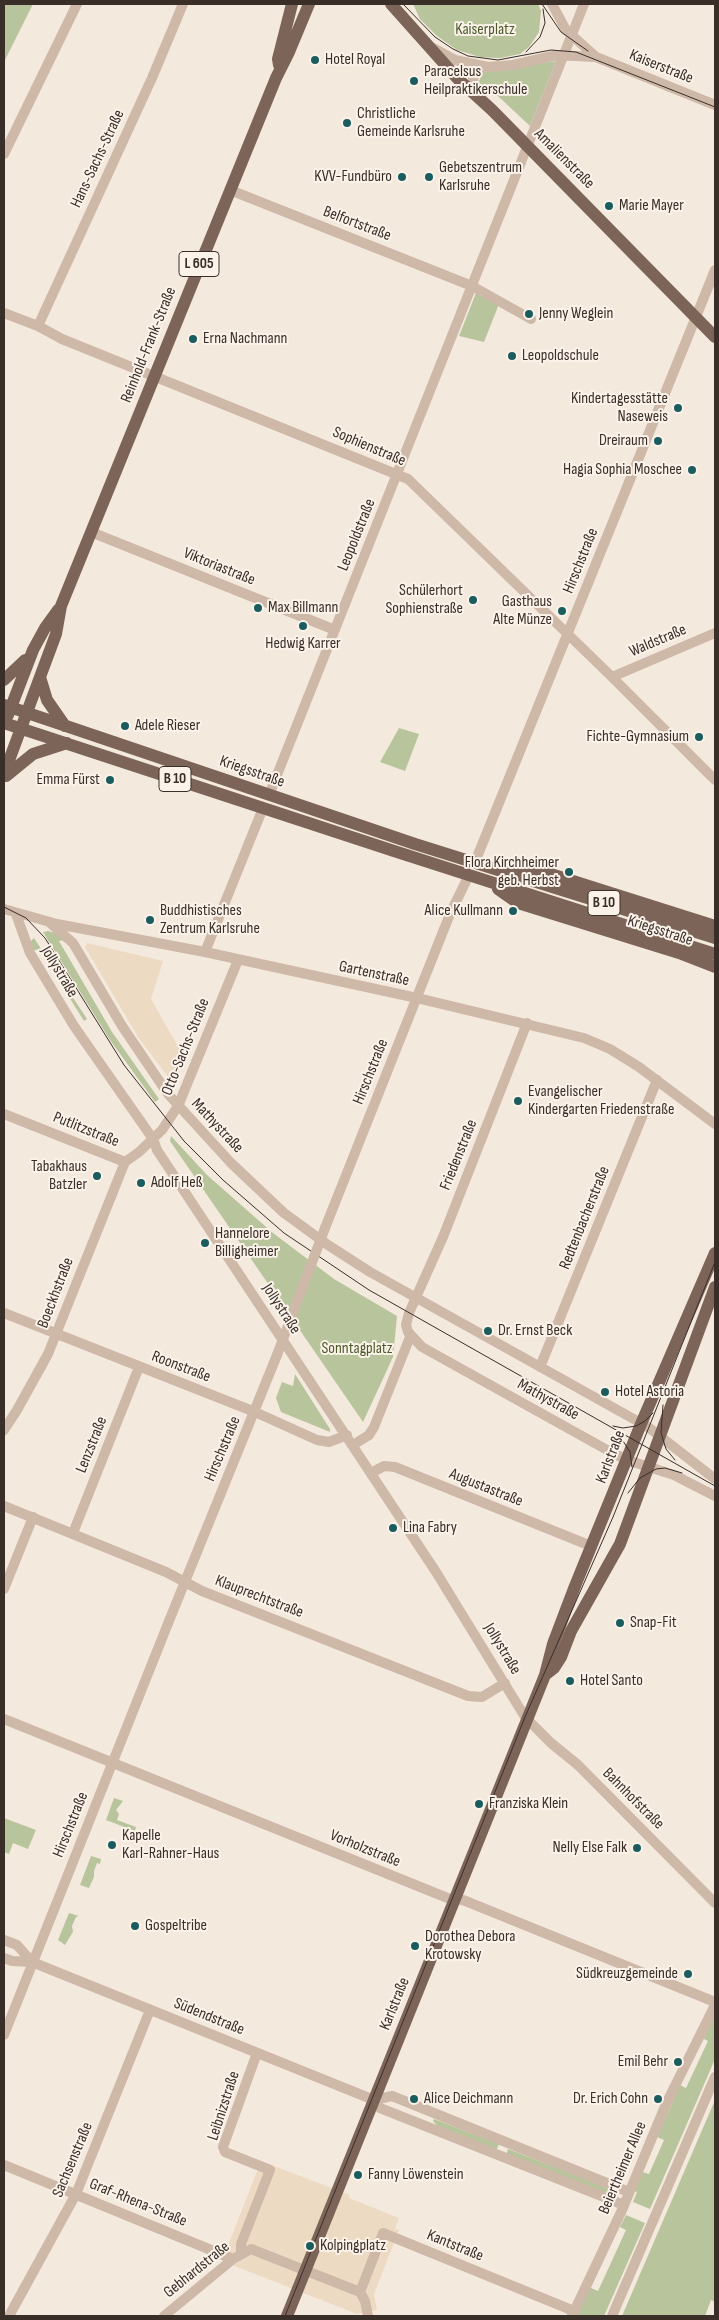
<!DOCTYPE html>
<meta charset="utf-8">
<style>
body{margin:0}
#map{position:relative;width:719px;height:2320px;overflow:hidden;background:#f4e9dd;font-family:"Sofia Sans Condensed",sans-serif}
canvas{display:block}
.frame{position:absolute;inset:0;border:5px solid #3a2e29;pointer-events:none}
</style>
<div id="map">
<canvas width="719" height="2320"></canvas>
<div class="frame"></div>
</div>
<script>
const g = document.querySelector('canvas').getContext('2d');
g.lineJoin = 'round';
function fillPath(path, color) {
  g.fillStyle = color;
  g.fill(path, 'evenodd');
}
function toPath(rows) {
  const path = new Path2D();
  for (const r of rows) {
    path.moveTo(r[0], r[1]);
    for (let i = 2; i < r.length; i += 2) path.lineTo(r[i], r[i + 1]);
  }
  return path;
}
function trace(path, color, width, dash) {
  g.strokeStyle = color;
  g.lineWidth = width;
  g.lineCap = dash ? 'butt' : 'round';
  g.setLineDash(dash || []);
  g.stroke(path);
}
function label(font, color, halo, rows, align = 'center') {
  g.font = font + ' "Sofia Sans Condensed",sans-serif';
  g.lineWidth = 4;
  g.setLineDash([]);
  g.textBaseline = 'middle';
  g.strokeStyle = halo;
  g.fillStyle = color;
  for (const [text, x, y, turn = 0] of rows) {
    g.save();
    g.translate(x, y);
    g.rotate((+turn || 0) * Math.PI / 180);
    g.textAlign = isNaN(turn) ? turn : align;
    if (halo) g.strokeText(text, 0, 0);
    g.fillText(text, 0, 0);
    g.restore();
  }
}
fillPath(toPath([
 [4,4,33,4,4,62],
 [413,4,538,4,541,11,539,32,529,47,520,54,500,58,480,57,457,50,437,36,420,19],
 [556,61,530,126,485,84,482,90,480,86,479,81,483,72],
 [476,293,499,304,484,342,459,336],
 [399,728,419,734,405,771,380,762],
 [48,931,56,933,64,940,59,941,112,1032,159,1099,155,1102,110,1040,43,932],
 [34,938,87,1019,84,1021,39,949,32,951,29,943],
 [171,1136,207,1175,273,1233,334,1279,397,1316,393,1357,363,1422,170,1141],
 [295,1374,330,1429,330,1432,281,1412,276,1398,282,1382,293,1386],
 [114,1798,123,1801,116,1810,119,1814,117,1820,136,1827,135,1831,106,1820],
 [4,1818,36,1830,28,1849,13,1843,9,1854,4,1852],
 [91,1856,101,1859,100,1864,97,1863,94,1871,94,1877,89,1888,80,1885],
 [69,1913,79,1916,76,1917,72,1926,73,1932,65,1945,58,1940],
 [715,2016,715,2059,650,2209,633,2202,637,2192,634,2191,642,2172,649,2174,664,2140,657,2137,680,2085,686,2088,708,2041,702,2038],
 [715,2100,715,2302,711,2300,705,2316,622,2316],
 [434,2119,499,2144,496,2151,441,2130,433,2121],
 [508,2149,619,2192,616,2199,506,2155],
 [626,2215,645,2223,604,2316,576,2316,589,2287,598,2291,626,2230,620,2227]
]), '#b8c59c');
fillPath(toPath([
 [87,943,163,961,151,999,177,1045,188,1049,176,1078,169,1078,138,1037,85,947],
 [261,2161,350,2195,349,2198,399,2218,395,2229,399,2230,374,2294,377,2310,357,2314,222,2261]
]), '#eddac3');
trace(toPath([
 [552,4,566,30,596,57,715,105],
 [433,48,455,60,488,67,513,65,557,55,593,57],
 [481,95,474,86,473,78,478,69,484,67],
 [4,154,77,4],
 [230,190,472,286,531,319],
 [4,313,38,326,62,339,408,479,612,677,715,780],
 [38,326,152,78,183,4],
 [91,532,335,630],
 [612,677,715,633],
 [269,795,584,4],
 [475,862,715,270],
 [4,909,57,924,205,952,417,998,584,1038,610,1049,639,1067,715,1124],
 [16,914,30,953,74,1026,153,1139,157,1150,436,1572,525,1717,551,1743,578,1765,715,1903],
 [49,922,73,943,122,1026,168,1094,231,1163,284,1213,328,1245,370,1272,648,1427,715,1479],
 [205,952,263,808],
 [527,1023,443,1237,409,1313,406,1325,408,1332,422,1347,609,1451,627,1460,674,1475,715,1496],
 [4,1114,125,1162,139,1152,162,1130,178,1106,238,960],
 [325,1228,450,914,469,875],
 [4,1313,255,1412,317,1440,329,1442,347,1435],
 [540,1367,657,1080],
 [4,1430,17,1410,48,1354,125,1162],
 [353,1445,369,1435,374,1427,410,1337],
 [371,1473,384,1466,395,1467,591,1546],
 [4,1506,166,1572,202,1591,468,1696,482,1697,505,1683],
 [73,1533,139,1367],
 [4,1589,33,1517],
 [4,1719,450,1899,463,1900,715,2002],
 [4,1940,17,1945,32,1962],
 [4,1958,12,1961,32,1962,374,2100,380,2108,624,2205],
 [4,2035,169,1621,277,1355],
 [374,2100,392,2096,397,2098,629,2192],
 [4,2165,233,2259],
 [241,2254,241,2244,270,2170,225,2152,223,2147,257,2053],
 [360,2292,383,2233,574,2311],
 [9,2316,76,2194,150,2010],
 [164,2316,233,2259,251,2249,360,2292,365,2301,368,2316],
 [572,2316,622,2210,666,2104,715,2005],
 [612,2316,715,2077]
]), '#ceb8a8', 10);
trace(toPath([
 [391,4,458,79,492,110,715,337],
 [279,65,278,59,292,4],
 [40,677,47,700,65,726],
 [4,680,25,660],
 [4,705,415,844,715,938],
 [8,715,33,650,45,628,58,610],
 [4,723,394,851,715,954],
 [4,774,56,634,61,606,276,78,289,52,309,4],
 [6,776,33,754,67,743],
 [513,875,523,870,535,869,715,926],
 [498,889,518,903,679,953,715,967],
 [545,1675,554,1668,561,1657,571,1631,620,1544,715,1287],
 [287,2316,545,1675,553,1644,575,1586,641,1424,715,1253]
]), '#7d6459', 12);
trace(toPath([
 [403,4,435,37,453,49,468,56,498,60,551,50,576,52,715,107],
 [542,4,561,32,588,51],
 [526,52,540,37,545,23,543,9],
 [4,907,26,918,45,938,124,1065,184,1141,223,1180,284,1233,369,1290,715,1486],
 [663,1405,661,1433,666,1449,675,1460],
 [613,1426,623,1428,636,1426,645,1421,653,1413],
 [618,1433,630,1452,632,1467],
 [628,1493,640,1478,656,1469,665,1468,682,1473],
 [285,2316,525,1717,613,1517,715,1262]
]), '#3a2e29', 1);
trace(toPath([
 [277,1355,325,1228]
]), '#ceb8a8', 10);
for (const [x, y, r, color] of [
 [315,60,5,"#1b5c5f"],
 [414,81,5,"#1b5c5f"],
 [347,123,5,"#1b5c5f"],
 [402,177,5,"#1b5c5f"],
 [429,177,5,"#1b5c5f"],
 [609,206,5,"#1b5c5f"],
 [529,314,5,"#1b5c5f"],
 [193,339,5,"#1b5c5f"],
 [512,356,5,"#1b5c5f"],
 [678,408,5,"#1b5c5f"],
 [658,441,5,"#1b5c5f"],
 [692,470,5,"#1b5c5f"],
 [473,600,5,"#1b5c5f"],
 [258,608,5,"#1b5c5f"],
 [562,611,5,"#1b5c5f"],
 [303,626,5,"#1b5c5f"],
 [125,726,5,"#1b5c5f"],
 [699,737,5,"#1b5c5f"],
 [110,780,5,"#1b5c5f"],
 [569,872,5,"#1b5c5f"],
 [513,911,5,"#1b5c5f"],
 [150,920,5,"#1b5c5f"],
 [518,1101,5,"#1b5c5f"],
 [97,1176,5,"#1b5c5f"],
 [141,1183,5,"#1b5c5f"],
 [205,1243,5,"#1b5c5f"],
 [488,1331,5,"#1b5c5f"],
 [605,1392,5,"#1b5c5f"],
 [393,1528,5,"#1b5c5f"],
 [620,1623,5,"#1b5c5f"],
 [570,1681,5,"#1b5c5f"],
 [479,1804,5,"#1b5c5f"],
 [112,1845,5,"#1b5c5f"],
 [637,1848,5,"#1b5c5f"],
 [135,1926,5,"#1b5c5f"],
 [415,1946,5,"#1b5c5f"],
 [688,1974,5,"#1b5c5f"],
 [678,2062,5,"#1b5c5f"],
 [414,2099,5,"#1b5c5f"],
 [658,2099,5,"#1b5c5f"],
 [358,2175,5,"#1b5c5f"],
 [310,2246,5,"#1b5c5f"]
]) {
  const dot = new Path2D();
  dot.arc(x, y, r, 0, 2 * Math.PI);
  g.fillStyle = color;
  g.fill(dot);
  trace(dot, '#fbf3ea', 2);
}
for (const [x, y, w] of [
 [199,264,40],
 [175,779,32],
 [604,903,32]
]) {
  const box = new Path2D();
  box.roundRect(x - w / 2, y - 12.5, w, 25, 4);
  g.fillStyle = '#fbf3ea';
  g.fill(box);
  trace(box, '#3a2e29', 1);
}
label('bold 15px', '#3a2e29', null, [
 ["L 605",199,264],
 ["B 10",175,779],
 ["B 10",604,903]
]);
label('16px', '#4a5a2a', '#fbf3ea', [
 ["Kaiserplatz",485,30],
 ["Sonntagplatz",357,1349]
]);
label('16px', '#3a2e29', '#fbf3ea', [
 ["Hotel Royal",325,60],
 ["Paracelsus",424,72],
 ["Heilpraktikerschule",424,90],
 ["Christliche",357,114],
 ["Gemeinde Karlsruhe",357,132],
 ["Gebetszentrum",439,168],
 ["Karlsruhe",439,186],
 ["KVV-Fundbüro",392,177,"right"],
 ["Marie Mayer",619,206],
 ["Jenny Weglein",539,314],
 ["Erna Nachmann",203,339],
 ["Leopoldschule",522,356],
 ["Kindertagesstätte",668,399,"right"],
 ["Naseweis",668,417,"right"],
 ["Dreiraum",648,441,"right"],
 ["Hagia Sophia Moschee",682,470,"right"],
 ["Schülerhort",463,591,"right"],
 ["Sophienstraße",463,609,"right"],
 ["Gasthaus",552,602,"right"],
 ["Alte Münze",552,620,"right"],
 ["Max Billmann",268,608],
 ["Hedwig Karrer",303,644,"center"],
 ["Adele Rieser",135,726],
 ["Fichte-Gymnasium",689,737,"right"],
 ["Emma Fürst",100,780,"right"],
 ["Flora Kirchheimer",559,863,"right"],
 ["geb. Herbst",559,881,"right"],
 ["Buddhistisches",160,911],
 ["Zentrum Karlsruhe",160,929],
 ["Alice Kullmann",503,911,"right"],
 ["Evangelischer",528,1092],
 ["Kindergarten Friedenstraße",528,1110],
 ["Tabakhaus",87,1167,"right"],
 ["Batzler",87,1185,"right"],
 ["Adolf Heß",151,1183],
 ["Hannelore",215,1234],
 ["Billigheimer",215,1252],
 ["Dr. Ernst Beck",498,1331],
 ["Hotel Astoria",615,1392],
 ["Lina Fabry",403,1528],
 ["Snap-Fit",630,1623],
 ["Hotel Santo",580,1681],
 ["Franziska Klein",489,1804],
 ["Kapelle",122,1836],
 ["Karl-Rahner-Haus",122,1854],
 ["Nelly Else Falk",627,1848,"right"],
 ["Gospeltribe",145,1926],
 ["Dorothea Debora",425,1937],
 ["Krotowsky",425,1955],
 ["Südkreuzgemeinde",678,1974,"right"],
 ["Emil Behr",668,2062,"right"],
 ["Alice Deichmann",424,2099],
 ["Dr. Erich Cohn",648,2099,"right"],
 ["Fanny Löwenstein",368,2175],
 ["Kolpingplatz",320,2246]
], 'left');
label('16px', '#3a2e29', '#fbf3ea', [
 ["Kaiserstraße",661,67,22],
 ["Hans-Sachs-Straße",98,159,-65],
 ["Amalienstraße",564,159,45],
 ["Belfortstraße",357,224,21],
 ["Reinhold-Frank-Straße",149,345,-68],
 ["Sophienstraße",369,447,23],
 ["Leopoldstraße",357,535,-68],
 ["Hirschstraße",581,561,-68],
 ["Viktoriastraße",219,567,22],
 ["Waldstraße",658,641,-23],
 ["Kriegsstraße",252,772,19],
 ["Kriegsstraße",660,931,18],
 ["Jollystraße",59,972,59],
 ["Gartenstraße",374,974,12],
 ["Otto-Sachs-Straße",186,1047,-68],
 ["Hirschstraße",371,1072,-68],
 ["Mathystraße",217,1126,47],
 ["Putlitzstraße",86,1130,22],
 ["Friedenstraße",459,1155,-68],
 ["Redtenbacherstraße",585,1218,-68],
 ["Boeckhstraße",56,1293,-69],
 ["Jollystraße",281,1309,57],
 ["Roonstraße",181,1367,21],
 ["Mathystraße",548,1400,29],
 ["Lenzstraße",92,1445,-68],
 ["Hirschstraße",223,1449,-67],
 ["Karlstraße",611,1457,-69],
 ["Augustastraße",486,1488,22],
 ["Klauprechtstraße",259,1597,21],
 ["Jollystraße",502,1649,59],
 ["Bahnhofstraße",633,1799,45],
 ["Hirschstraße",71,1825,-68],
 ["Vorholzstraße",365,1849,22],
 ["Karlstraße",395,2004,-68],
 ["Südendstraße",209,2017,22],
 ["Leibnizstraße",224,2106,-72],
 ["Sachsenstraße",73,2160,-67],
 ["Beiertheimer Allee",623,2168,-67],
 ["Graf-Rhena-Straße",138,2203,22],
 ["Kantstraße",455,2246,22],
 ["Gebhardstraße",197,2270,-39]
]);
</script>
